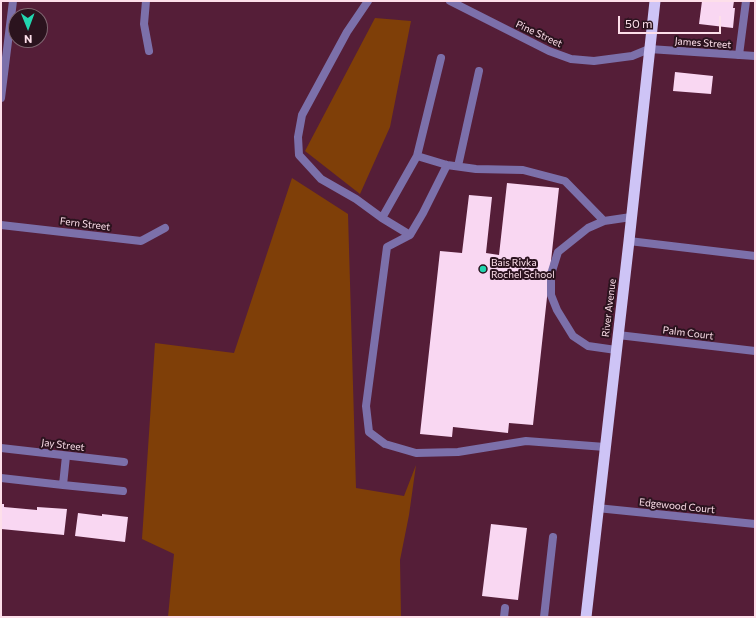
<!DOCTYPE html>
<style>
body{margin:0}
#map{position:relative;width:756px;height:618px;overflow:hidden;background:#551e38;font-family:Commissioner,sans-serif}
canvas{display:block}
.frame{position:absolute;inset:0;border:2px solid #fddfea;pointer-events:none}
.north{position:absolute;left:8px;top:8px;width:40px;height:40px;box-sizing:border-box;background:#2b131e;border:1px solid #7f6570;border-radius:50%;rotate:179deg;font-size:11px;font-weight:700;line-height:16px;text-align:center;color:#fddfea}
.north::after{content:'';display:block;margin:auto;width:14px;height:18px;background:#22d5af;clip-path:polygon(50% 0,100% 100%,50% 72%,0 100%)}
.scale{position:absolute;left:618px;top:16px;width:103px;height:18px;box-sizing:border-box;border:2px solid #fddfea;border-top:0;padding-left:5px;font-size:12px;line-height:14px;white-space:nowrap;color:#fddfea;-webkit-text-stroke:3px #2b131e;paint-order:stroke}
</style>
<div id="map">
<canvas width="756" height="618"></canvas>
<div class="frame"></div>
<div class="north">N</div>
<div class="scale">50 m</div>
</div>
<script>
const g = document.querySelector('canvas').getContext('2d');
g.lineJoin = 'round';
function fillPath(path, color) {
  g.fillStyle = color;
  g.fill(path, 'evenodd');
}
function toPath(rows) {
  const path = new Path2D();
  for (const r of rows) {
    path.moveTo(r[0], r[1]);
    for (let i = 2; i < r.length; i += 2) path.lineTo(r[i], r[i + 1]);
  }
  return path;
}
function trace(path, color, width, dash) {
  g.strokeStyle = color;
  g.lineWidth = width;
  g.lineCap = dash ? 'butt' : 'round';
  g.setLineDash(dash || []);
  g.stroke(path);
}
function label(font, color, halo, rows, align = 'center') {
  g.font = font + ' Commissioner,sans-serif';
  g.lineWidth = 4;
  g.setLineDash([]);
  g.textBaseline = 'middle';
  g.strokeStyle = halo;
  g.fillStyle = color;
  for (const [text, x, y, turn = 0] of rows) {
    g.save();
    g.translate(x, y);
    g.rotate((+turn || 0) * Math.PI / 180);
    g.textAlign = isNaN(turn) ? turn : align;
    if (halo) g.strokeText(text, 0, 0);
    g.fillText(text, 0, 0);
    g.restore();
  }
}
fillPath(toPath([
 [375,18,411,21,390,127,360,194,305,151],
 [292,178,348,214,356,488,404,496,416,465,409,515,400,560,401,617,168,617,174,554,142,539,155,343,234,353]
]), '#7f3f08');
fillPath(toPath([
 [702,1,734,1,733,8,735,8,733,28,699,24],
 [675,72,713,76,711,94,673,91],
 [507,183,559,188,533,425,509,423,508,433,453,427,452,437,420,434,440,251,462,253,469,195,492,197,486,253,499,255],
 [1,504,4,504,4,507,37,510,37,507,67,509,64,535,1,529],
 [78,513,102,516,102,514,128,517,125,542,75,536],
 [491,524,527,528,518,600,482,596]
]), '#f9d7f2');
trace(toPath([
 [368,1,347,32,302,115,298,137,299,155,321,179,356,199,382,218,410,235],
 [739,55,746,1],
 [441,58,417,156,447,165,476,169,523,170,565,181,604,221],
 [447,165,423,213,410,235,387,247,366,406,369,432,385,444,416,453,458,452,526,441,605,447],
 [458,166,479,71],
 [382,218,417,156],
 [552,271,558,252,588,228,604,221,631,217],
 [551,281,551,295,557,310,573,336,588,346,616,350],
 [66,456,63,485,123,491],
 [1,478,63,485],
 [504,617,505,608],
 [544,617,553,537]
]), '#7c70aa', 8);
trace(toPath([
 [146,1,144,24,149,51],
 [1,98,13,1],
 [1,225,141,241,165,228],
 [629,241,755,256],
 [618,335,755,351],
 [1,448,124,462],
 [597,508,755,524]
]), '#7c70aa', 8);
trace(toPath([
 [450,1,549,51,571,59,594,61,632,56,649,49,755,56]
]), '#7c70aa', 8);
trace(toPath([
 [586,617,629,241,655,1]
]), '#cec4f6', 11);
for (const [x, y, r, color] of [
 [483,269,4,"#22d5af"]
]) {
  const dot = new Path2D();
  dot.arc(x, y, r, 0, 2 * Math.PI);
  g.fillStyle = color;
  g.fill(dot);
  trace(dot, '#2b131e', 1.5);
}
label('10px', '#fddfea', '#2b131e', [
 ["Pine Street",539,34,25],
 ["James Street",703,43,4],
 ["Fern Street",85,224,7],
 ["River Avenue",609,308,-83],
 ["Palm Court",688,333,7],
 ["Jay Street",63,445,7],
 ["Edgewood Court",677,506,6]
]);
label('10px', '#fddfea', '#2b131e', [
 ["Bais Rivka",491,263],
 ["Rochel School",491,275]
], 'left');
</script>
